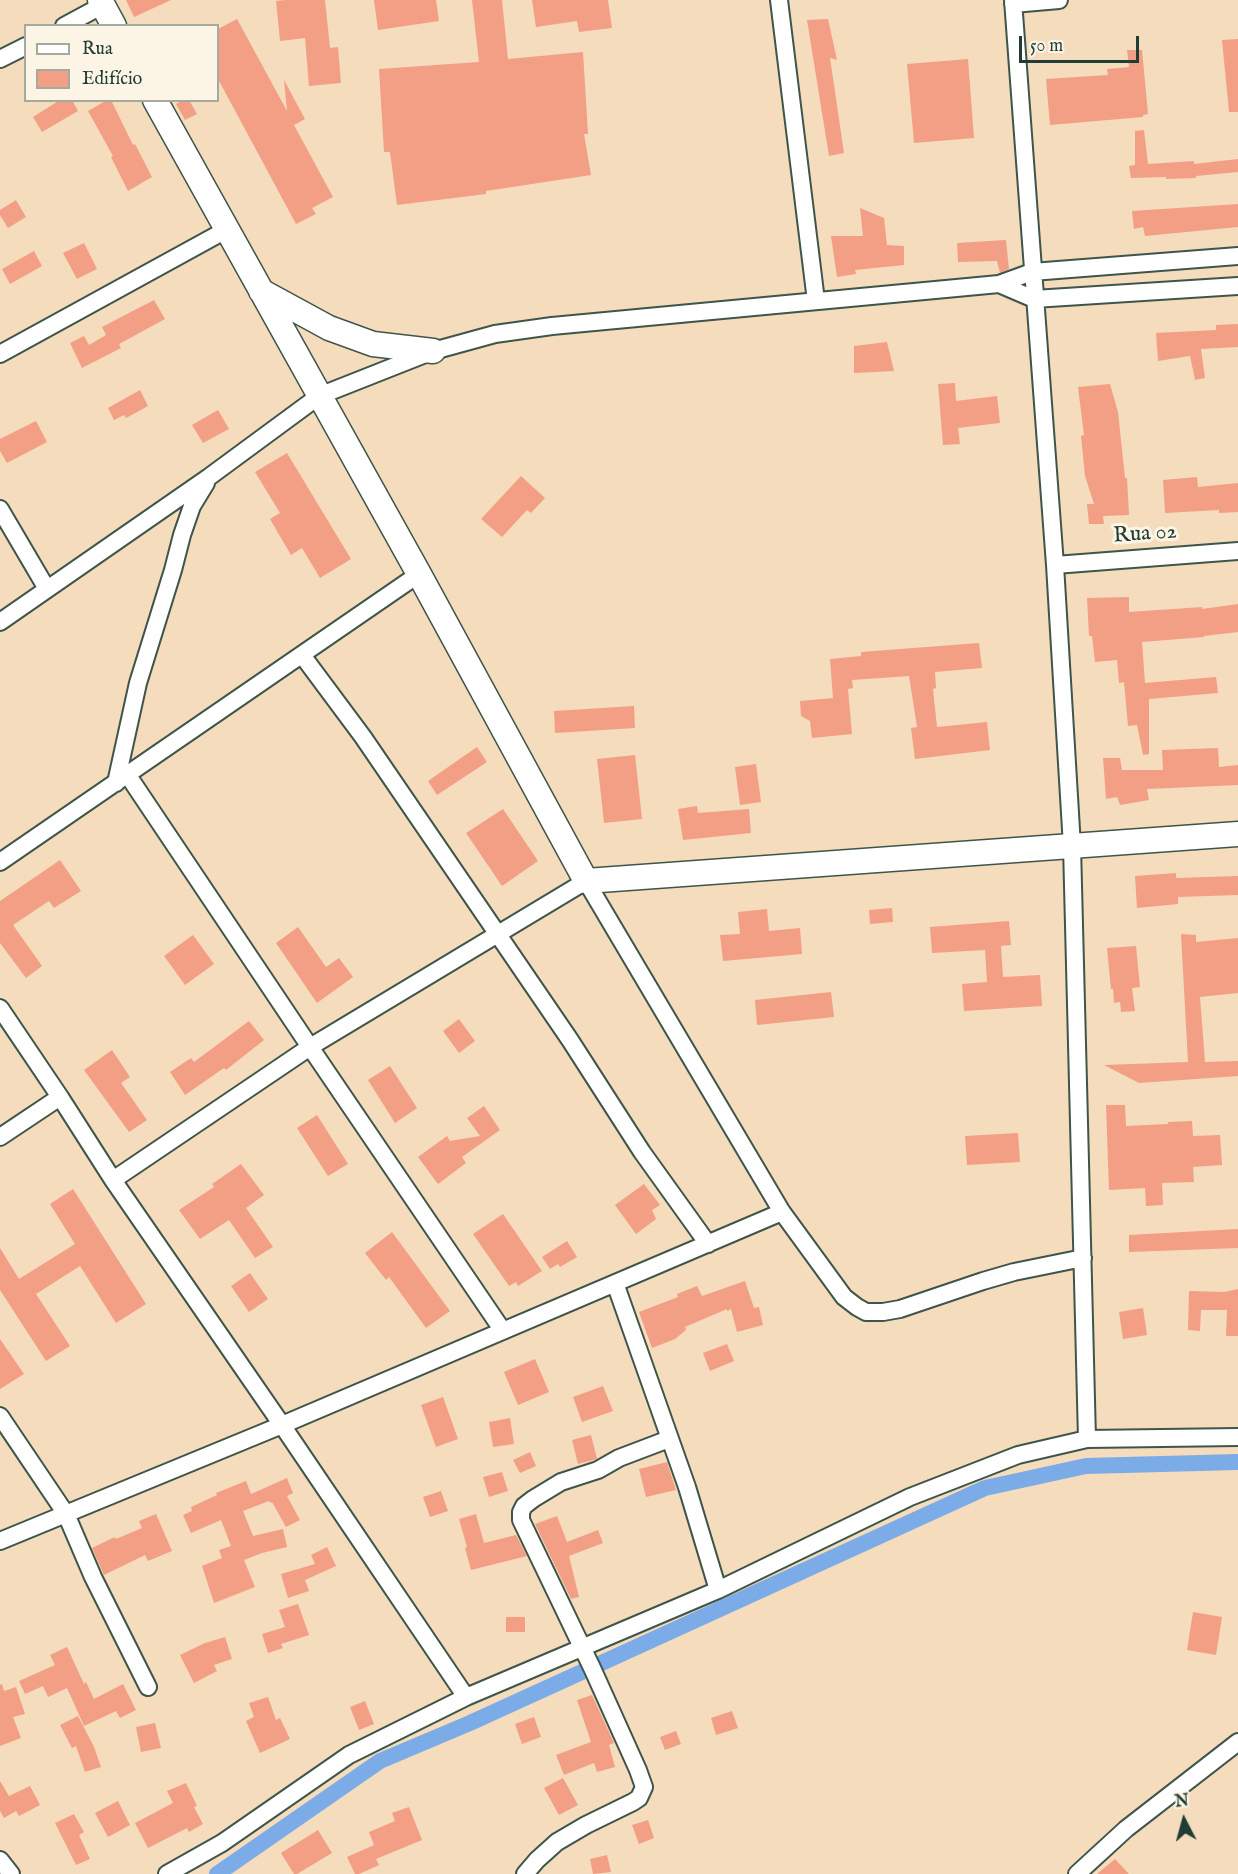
<!DOCTYPE html>
<meta charset="utf-8">
<style>
body{margin:0}
#map{position:relative;width:1238px;height:1874px;overflow:hidden;background:#f4dcbd;font-family:"IM FELL English",serif}
canvas{display:block}
.legend{position:absolute;left:24px;top:24px;width:195px;height:78px;box-sizing:border-box;background:#fcf5e5;border:2px solid #a4ab9e;margin:0;padding:8px 10px;list-style:none;font-size:18px;color:#1f3d34}
.legend li{display:flex;align-items:center;gap:12px;height:30px}
.legend b{width:30px;border:2px solid #a4ab9e}
.north{position:absolute;left:1154px;top:1790px;width:60px;height:60px;-webkit-text-stroke:4px #fcf5e5;paint-order:stroke;rotate:354deg;font-size:16px;font-weight:700;line-height:24px;text-align:center;color:#1f3d34}
.north::after{content:'';display:block;margin:auto;width:21px;height:27px;background:#1f3d34;clip-path:polygon(50% 0,100% 100%,50% 72%,0 100%)}
.scale{position:absolute;left:1019px;top:36px;width:120px;height:27px;box-sizing:border-box;border:3px solid #1f3d34;border-top:0;padding-left:8px;font-size:18px;line-height:21px;white-space:nowrap;color:#1f3d34;-webkit-text-stroke:4px #fcf5e5;paint-order:stroke}
</style>
<div id="map">
<canvas width="1238" height="1874"></canvas>
<ul class="legend">
<li><b style="height:8px;background:#fff"></b>Rua</li>
<li><b style="height:16px;background:#f39f85"></b>Edifício</li>
</ul>
<div class="north">N</div>
<div class="scale">50 m</div>
</div>
<script>
const g = document.querySelector('canvas').getContext('2d');
g.lineJoin = 'round';
function toPath(rows) {
  const path = new Path2D();
  for (const r of rows) {
    path.moveTo(r[0], r[1]);
    for (let i = 2; i < r.length; i += 2) path.lineTo(r[i], r[i + 1]);
  }
  return path;
}
function trace(path, color, width, dash) {
  g.strokeStyle = color;
  g.lineWidth = width;
  g.lineCap = dash ? 'butt' : 'round';
  g.setLineDash(dash || []);
  g.stroke(path);
}
function fillPath(path, color) {
  g.fillStyle = color;
  g.fill(path, 'evenodd');
}
function label(font, color, halo, rows, align = 'center') {
  g.font = font + ' "IM FELL English",serif';
  g.lineWidth = 6;
  g.setLineDash([]);
  g.textBaseline = 'middle';
  g.strokeStyle = halo;
  g.fillStyle = color;
  for (const [text, x, y, turn = 0] of rows) {
    g.save();
    g.translate(x, y);
    g.rotate((+turn || 0) * Math.PI / 180);
    g.textAlign = isNaN(turn) ? turn : align;
    if (halo) g.strokeText(text, 0, 0);
    g.fillText(text, 0, 0);
    g.restore();
  }
}
trace(toPath([
 [217,1874,380,1761,470,1723,985,1488,1086,1466,1238,1462]
]), '#7cace7', 16);
fillPath(toPath([
 [126,0,171,0,134,17],
 [286,0,325,0,330,48,338,47,341,83,309,86,305,38,280,41,276,1],
 [374,0,436,0,439,21,378,30],
 [472,0,502,0,508,59,583,52,588,134,584,134,591,175,486,191,486,194,397,205,390,152,384,152,379,69,479,62],
 [532,0,608,0,612,28,579,32,577,21,536,27],
 [237,19,287,111,284,80,305,119,294,125,333,197,312,208,316,214,296,224,218,79,218,29],
 [828,19,837,60,830,58,844,153,829,156,807,20],
 [1238,39,1238,112,1229,112,1222,40],
 [1127,50,1142,50,1148,114,1143,115,1143,117,1050,125,1046,79,1108,75,1107,69,1129,67],
 [968,59,974,138,914,143,907,64],
 [60,100,72,100,78,111,42,132,33,117],
 [107,100,111,100,133,145,135,144,152,177,128,191,111,157,113,156,88,111],
 [183,100,189,100,197,114,185,120,176,104],
 [1144,130,1148,164,1194,161,1194,164,1238,159,1238,172,1196,176,1196,178,1166,179,1166,177,1131,178,1129,166,1135,165,1135,131],
 [16,200,26,217,8,228,0,215,0,210],
 [1238,204,1238,227,1145,236,1143,227,1134,229,1132,211],
 [860,208,884,218,887,245,904,246,904,265,855,270,856,274,837,277,831,236,863,236],
 [1006,240,1009,269,1000,273,997,261,958,262,957,243],
 [84,243,97,269,77,279,63,253],
 [34,251,42,266,10,284,2,269],
 [154,300,165,319,119,344,121,348,82,368,70,343,84,336,89,345,106,335,102,327],
 [1238,324,1238,347,1201,349,1205,378,1195,380,1190,356,1158,361,1156,333,1216,330,1216,325],
 [887,342,894,371,854,373,854,346],
 [955,383,956,401,997,396,1000,423,958,428,960,444,943,445,938,384],
 [1110,384,1118,412,1125,478,1127,478,1129,515,1103,516,1104,524,1089,524,1087,504,1094,504,1085,476,1081,436,1084,435,1078,387],
 [140,390,148,406,126,418,124,415,114,420,108,408],
 [218,410,229,429,203,443,192,425],
 [36,421,47,442,7,463,0,451,0,439],
 [287,453,351,559,320,578,302,548,291,555,270,519,280,513,255,472],
 [521,476,545,498,531,513,527,510,502,537,481,519],
 [1197,477,1198,487,1238,483,1238,512,1219,513,1219,510,1165,513,1163,480],
 [1129,597,1129,612,1202,607,1202,609,1238,604,1238,632,1204,636,1204,637,1142,642,1145,683,1216,677,1218,693,1149,699,1149,754,1143,755,1137,725,1128,726,1124,682,1119,683,1117,660,1095,662,1092,636,1089,636,1087,598],
 [979,643,982,668,935,672,936,688,933,689,937,727,987,722,990,750,915,759,911,728,917,727,909,676,852,680,853,688,848,689,852,734,812,738,810,721,801,716,800,701,833,698,830,659,861,656,861,652],
 [634,706,635,728,555,733,554,711],
 [477,747,487,762,437,795,428,781],
 [1218,748,1219,767,1238,765,1238,785,1147,789,1149,800,1120,805,1117,797,1106,799,1103,758,1120,758,1122,770,1163,770,1162,750],
 [635,755,642,819,604,823,597,759],
 [756,764,761,802,740,805,735,767],
 [697,806,698,813,749,809,751,833,683,840,678,809],
 [503,809,538,861,502,886,466,833],
 [60,860,81,891,54,908,49,901,13,925,42,966,26,978,0,943,0,901],
 [1176,873,1176,878,1238,876,1238,895,1178,897,1178,904,1137,908,1135,876],
 [892,908,893,922,870,924,869,910],
 [767,909,769,931,800,928,802,954,723,961,720,935,740,934,738,912],
 [1009,921,1011,945,1001,946,1003,977,1040,975,1042,1006,964,1011,962,984,987,982,985,950,932,953,930,927],
 [298,927,326,967,339,958,353,977,317,1003,276,943],
 [1181,934,1196,935,1196,942,1238,938,1238,993,1200,997,1205,1062,1238,1061,1238,1076,1139,1083,1104,1065,1188,1062],
 [193,935,214,964,185,985,164,956],
 [1136,946,1140,987,1132,988,1135,1011,1121,1012,1120,1002,1114,1003,1113,989,1111,989,1107,948],
 [831,992,834,1017,757,1025,755,1000],
 [459,1019,475,1041,459,1053,443,1031],
 [249,1021,264,1040,226,1070,224,1068,185,1095,170,1072,191,1058,194,1062],
 [112,1050,130,1077,121,1083,147,1120,129,1132,84,1070],
 [390,1066,417,1108,395,1123,368,1080],
 [1106,1105,1125,1105,1126,1126,1168,1124,1168,1122,1192,1121,1193,1136,1220,1135,1222,1165,1193,1167,1194,1182,1162,1183,1163,1205,1146,1206,1145,1188,1109,1190],
 [484,1106,500,1130,462,1157,466,1163,438,1184,418,1157,447,1136,450,1141,480,1136,467,1118],
 [317,1115,348,1164,328,1176,297,1128],
 [1018,1133,1020,1162,967,1165,965,1136],
 [241,1164,264,1195,246,1208,273,1247,255,1258,229,1220,200,1239,179,1210,214,1187,212,1184],
 [644,1184,660,1205,652,1210,656,1219,636,1234,615,1205],
 [73,1189,146,1304,116,1323,80,1266,36,1294,70,1346,46,1361,0,1290,0,1248,19,1279,75,1244,50,1204],
 [503,1214,542,1271,518,1286,516,1282,509,1286,473,1234],
 [1238,1229,1238,1248,1129,1252,1129,1235],
 [392,1232,450,1311,426,1328,389,1277,386,1280,365,1253],
 [567,1241,577,1257,560,1267,558,1264,550,1269,542,1257],
 [250,1273,268,1299,249,1312,231,1286],
 [745,1281,754,1308,759,1307,763,1325,737,1332,731,1309,727,1311,727,1309,685,1327,686,1330,675,1339,652,1348,639,1312,678,1297,677,1294,697,1286,702,1296],
 [1238,1289,1238,1336,1226,1336,1227,1310,1201,1310,1200,1331,1188,1330,1189,1291,1224,1292],
 [1143,1308,1147,1335,1123,1339,1119,1312],
 [0,1339,24,1374,0,1389],
 [727,1344,734,1361,710,1371,703,1353],
 [535,1359,549,1392,518,1405,504,1372],
 [603,1386,613,1411,582,1422,573,1397],
 [443,1397,458,1439,436,1447,421,1405],
 [510,1418,514,1444,493,1447,489,1422],
 [591,1435,597,1459,578,1464,572,1440],
 [530,1452,536,1466,520,1473,513,1460],
 [667,1462,676,1490,646,1497,639,1469],
 [502,1472,508,1491,489,1497,483,1477],
 [287,1478,293,1493,287,1496,300,1520,286,1527,272,1502,270,1503,269,1501,243,1511,253,1536,283,1529,287,1547,262,1553,244,1560,255,1587,214,1603,202,1566,222,1558,219,1550,231,1546,221,1520,191,1533,183,1515,192,1511,191,1507,217,1495,216,1493,246,1481,251,1494],
 [441,1491,448,1511,430,1517,423,1497],
 [156,1514,172,1551,148,1561,145,1555,104,1575,92,1548,115,1537,116,1539,142,1528,139,1521],
 [476,1514,484,1543,516,1535,527,1556,471,1570,465,1548,467,1547,459,1519],
 [557,1516,567,1542,598,1530,603,1543,569,1556,579,1597,571,1599,535,1524],
 [327,1547,336,1566,305,1580,309,1591,288,1598,281,1574,315,1564,311,1555],
 [298,1604,309,1635,281,1644,283,1648,268,1653,262,1634,285,1627,279,1610],
 [1193,1612,1222,1617,1216,1655,1187,1650],
 [506,1617,525,1617,525,1632,506,1632],
 [225,1637,232,1659,214,1665,217,1671,194,1683,180,1655,205,1643],
 [67,1647,84,1684,86,1682,94,1699,123,1684,136,1710,120,1718,116,1711,84,1726,67,1688,48,1697,43,1686,25,1694,19,1681,55,1665,50,1655],
 [2,1684,4,1691,16,1687,25,1714,13,1717,21,1738,0,1746,0,1685],
 [592,1695,614,1743,609,1745,615,1767,597,1772,594,1763,564,1775,556,1755,591,1742,577,1700],
 [268,1697,276,1720,280,1718,290,1739,260,1753,246,1721,254,1717,249,1703],
 [365,1701,374,1724,359,1730,350,1707],
 [732,1711,738,1728,716,1735,711,1718],
 [78,1716,94,1747,101,1767,85,1772,76,1746,72,1748,60,1725],
 [534,1717,541,1737,522,1744,515,1724],
 [155,1723,161,1748,141,1752,136,1727],
 [676,1731,681,1744,665,1750,660,1737],
 [563,1778,578,1805,559,1815,544,1788],
 [0,1781,9,1796,30,1786,40,1805,19,1816,16,1811,4,1818,0,1811],
 [186,1783,197,1806,194,1807,203,1824,189,1832,187,1828,148,1848,135,1823,173,1803,167,1791],
 [118,1801,130,1825,108,1837,95,1813],
 [409,1807,422,1840,376,1859,379,1865,359,1874,355,1874,347,1857,374,1845,369,1832,395,1821,392,1813],
 [74,1814,84,1832,79,1835,90,1859,76,1865,55,1823],
 [648,1820,654,1838,639,1844,632,1825],
 [318,1830,332,1853,297,1874,294,1874,281,1853],
 [607,1855,611,1872,593,1874,590,1859],
 [1115,1859,1129,1874,1097,1874]
]), '#f39f85');
const street = toPath([
 [779,0,816,301],
 [1013,0,1055,565,1072,846,1087,1439],
 [1013,4,1059,0],
 [64,26,103,5],
 [0,59,26,46],
 [999,284,1034,299,1238,286],
 [0,354,226,230],
 [0,509,47,589],
 [1055,565,1238,551],
 [0,622,209,477,319,396,433,351,495,334,552,326,999,284,1032,272,1238,256],
 [302,655,363,737,570,1040,642,1152,708,1244],
 [127,774,310,1047,503,1331],
 [116,783,138,683,173,570,182,535,192,506,206,483],
 [0,862,419,574],
 [0,1008,60,1097,113,1180,282,1425,466,1697],
 [0,1137,60,1097],
 [113,1180,310,1047,586,881,782,1212,844,1297,857,1307,866,1312,883,1312,900,1309,983,1281,1014,1272,1083,1258],
 [615,1283,687,1487,718,1590],
 [0,1416,66,1514,93,1577,148,1687],
 [0,1541,282,1425,782,1212],
 [0,1860,11,1874],
 [167,1874,222,1843,349,1755,466,1697,718,1590,910,1497,1018,1455,1087,1439,1238,1437],
 [525,1874,537,1860,557,1842,586,1825,633,1802,639,1798,644,1787,638,1770,593,1670,521,1520,521,1512,524,1506,533,1499,561,1482,598,1470,619,1458,669,1439],
 [1077,1874,1126,1829,1238,1742]
]);
const secondary = toPath([
 [100,0,114,26],
 [155,100,419,574,586,881,1238,834],
 [261,291,329,328,373,344,433,351]
]);
trace(street, '#3f5549', 20);
trace(secondary, '#3f5549', 27);
trace(street, '#fff', 16);
trace(secondary, '#fff', 24);
label('22px', '#1f3d34', '#fcf5e5', [
 ["Rua 02",1145,535,-4]
]);
</script>
